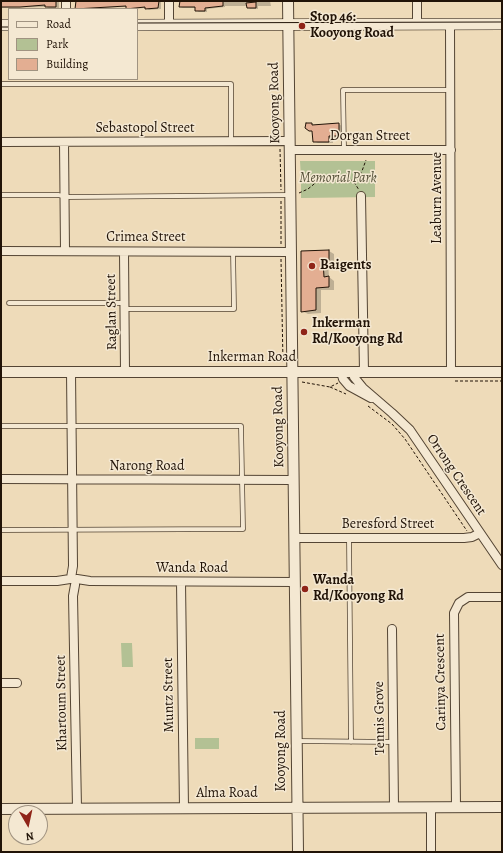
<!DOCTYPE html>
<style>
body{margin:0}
#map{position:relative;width:503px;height:853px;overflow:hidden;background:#eedbb9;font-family:Alegreya,serif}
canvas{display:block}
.frame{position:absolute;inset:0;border:2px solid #211307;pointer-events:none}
.legend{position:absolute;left:8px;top:8px;width:130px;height:72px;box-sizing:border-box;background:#f4e8d2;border:1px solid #a09381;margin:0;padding:5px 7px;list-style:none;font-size:12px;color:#211307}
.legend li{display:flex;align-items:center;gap:8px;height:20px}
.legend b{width:20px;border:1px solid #a09381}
.north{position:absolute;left:8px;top:805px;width:40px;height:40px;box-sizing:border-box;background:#f4e8d2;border:1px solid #a09381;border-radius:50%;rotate:171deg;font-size:11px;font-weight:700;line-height:16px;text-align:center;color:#211307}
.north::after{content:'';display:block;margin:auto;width:14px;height:18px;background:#8f2418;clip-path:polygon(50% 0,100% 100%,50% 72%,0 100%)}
</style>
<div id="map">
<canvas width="503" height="853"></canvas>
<div class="frame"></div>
<ul class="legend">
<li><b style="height:5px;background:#f4e8d2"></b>Road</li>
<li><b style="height:11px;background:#b3c194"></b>Park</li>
<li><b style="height:11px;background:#e3ae92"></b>Building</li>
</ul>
<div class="north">N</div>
</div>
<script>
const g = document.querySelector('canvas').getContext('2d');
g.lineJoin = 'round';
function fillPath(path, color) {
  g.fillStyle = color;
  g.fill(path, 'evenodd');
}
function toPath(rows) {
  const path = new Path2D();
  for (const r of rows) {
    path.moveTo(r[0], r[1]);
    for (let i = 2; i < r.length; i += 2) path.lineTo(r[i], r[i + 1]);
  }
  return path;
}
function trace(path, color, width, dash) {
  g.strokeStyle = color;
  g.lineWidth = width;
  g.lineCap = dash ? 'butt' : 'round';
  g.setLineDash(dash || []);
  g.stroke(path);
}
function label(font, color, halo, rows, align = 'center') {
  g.font = font + ' Alegreya,serif';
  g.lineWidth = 3;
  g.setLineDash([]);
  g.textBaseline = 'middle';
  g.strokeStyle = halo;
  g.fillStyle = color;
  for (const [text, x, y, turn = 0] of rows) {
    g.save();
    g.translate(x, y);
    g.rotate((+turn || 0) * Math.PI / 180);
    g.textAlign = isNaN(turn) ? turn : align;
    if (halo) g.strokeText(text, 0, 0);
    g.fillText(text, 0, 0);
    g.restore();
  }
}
fillPath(toPath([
 [300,161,375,161,375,197,301,198,301,177],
 [121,643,132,643,133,667,122,667],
 [195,738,219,738,219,749,195,749]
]), '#b3c194');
fillPath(toPath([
 [1,1,59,1,59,8,49,8,46,7,1,8],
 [77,1,161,1,161,9,149,10,146,8,128,9,127,7,78,9,76,8],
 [180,1,270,1,271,6,258,6,258,9,250,9,248,6,225,6,225,7,207,9,207,12,199,12,196,10,196,8,183,8,180,7],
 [307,124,315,126,339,124,343,127,343,138,333,138,333,143,318,143,314,141,313,132,310,130],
 [329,251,334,254,334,262,328,262,329,277,334,281,334,290,321,290,321,313,308,314,302,311,302,252]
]), '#0003');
const building = toPath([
 [1,1,56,1,56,7,45,7,45,5,20,7,1,7,1,1],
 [76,1,159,1,158,8,145,9,145,7,126,9,126,6,75,9,76,1],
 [180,1,223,1,223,6,205,8,205,11,195,11,195,7,179,7,180,1],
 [256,2,256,8,247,8,246,3,256,2],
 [306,123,312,123,312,125,339,123,339,136,329,136,329,142,313,142,312,131,309,131,305,128,306,123],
 [329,250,329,260,323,260,324,277,329,276,329,287,316,288,316,310,301,312,301,251,329,250]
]);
fillPath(building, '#e3ae92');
trace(building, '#211307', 1);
const service = toPath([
 [1,84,231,84,231,141],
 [344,149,343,90,450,90],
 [1,195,58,195,69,197,289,195],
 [9,303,124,303],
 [125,309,234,309,233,251],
 [1,426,241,426,243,529,1,530],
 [349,538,351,742],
 [297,741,393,742]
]);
const minor = toPath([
 [417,1,417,24],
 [66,9,66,1],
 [450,24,451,372],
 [169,25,169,1],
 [1,142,289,141],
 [64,142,65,251],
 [290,150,451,150],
 [361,196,364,372],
 [1,251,291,252],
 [124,252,125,372],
 [71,372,73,566,71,578],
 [341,372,343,379,349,386,371,398],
 [353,372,354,377,363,388,392,413,410,430,502,565],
 [1,479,294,480],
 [294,538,464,538,472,537,480,533],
 [77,579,90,581,295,582],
 [1,581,57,581,70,579],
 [181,582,184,808],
 [75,585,73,596,77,808],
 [392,629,394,807],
 [1,683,17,683],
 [431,807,431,852],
 [456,807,454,613,459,603,468,597,502,597]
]);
const tertiary = toPath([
 [288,1,298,852],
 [1,372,502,372],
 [1,809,502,807]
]);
const secondary = toPath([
 [1,25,9,25],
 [137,25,502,24]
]);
trace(service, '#544534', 5.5);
trace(minor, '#544534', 10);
trace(tertiary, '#544534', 12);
trace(secondary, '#211307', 12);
trace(toPath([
 [280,149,281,190],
 [354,182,359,190],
 [299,193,308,189,319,180,339,177,348,178,354,182,362,171,366,160],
 [281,201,281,244],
 [281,259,283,362],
 [455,381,502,381],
 [302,382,330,387,338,383],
 [330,387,346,394],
 [368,406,392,424,405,439,467,531]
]), '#211307', 1, [3, 2]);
trace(service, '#f4e8d2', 4);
trace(minor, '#f4e8d2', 8);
trace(tertiary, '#f4e8d2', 10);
trace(secondary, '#f4e8d2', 11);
trace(toPath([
 [137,23,502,22],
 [1,27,9,27]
]), '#211307', 1);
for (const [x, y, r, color] of [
 [302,26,4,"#8f2418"],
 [312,266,4,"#8f2418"],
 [304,332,4,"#8f2418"],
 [305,589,4,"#8f2418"]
]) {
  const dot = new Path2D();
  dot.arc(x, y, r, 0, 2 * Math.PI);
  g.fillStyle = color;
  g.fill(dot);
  trace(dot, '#f4e8d2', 1.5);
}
label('bold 14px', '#211307', '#f4e8d2', [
 ["Stop 46:",310,18],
 ["Kooyong Road",310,34],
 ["Baigents",320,266],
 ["Inkerman",312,324],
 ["Rd/Kooyong Rd",312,340],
 ["Wanda",313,581],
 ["Rd/Kooyong Rd",313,597]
], 'left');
label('14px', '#211307', '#f4e8d2', [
 ["Kooyong Road",275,103,-91],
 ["Sebastopol Street",145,129],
 ["Dorgan Street",370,137],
 ["Leaburn Avenue",438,198,-90],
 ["Crimea Street",146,238],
 ["Raglan Street",112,312,-91],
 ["Inkerman Road",252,358],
 ["Kooyong Road",279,427,-91],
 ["Narong Road",147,467],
 ["Orrong Crescent",456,475,56],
 ["Beresford Street",388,525],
 ["Wanda Road",192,569],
 ["Carinya Crescent",441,682,-91],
 ["Muntz Street",169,695,-91],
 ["Khartoum Street",62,703,-91],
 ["Tennis Grove",380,718,-91],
 ["Kooyong Road",282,751,-90],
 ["Alma Road",227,794]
]);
label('italic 14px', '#545038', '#f4e8d2', [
 ["Memorial Park",338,179]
]);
</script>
